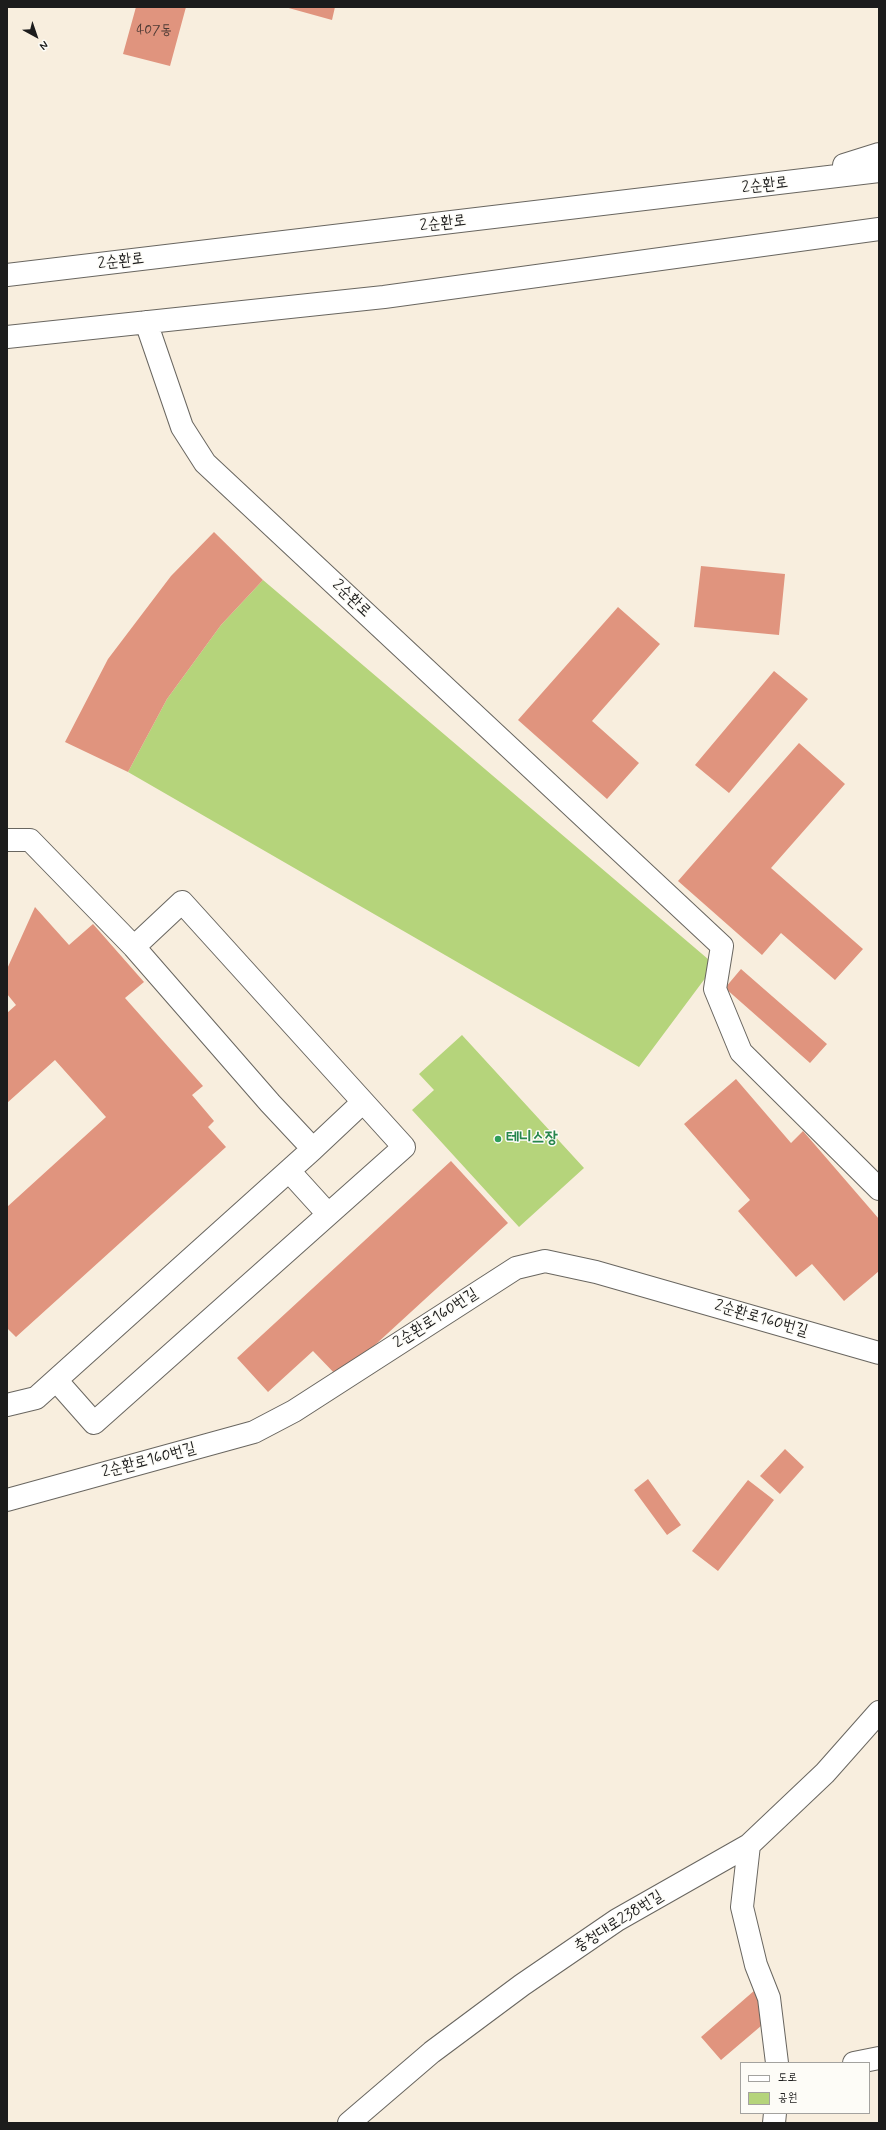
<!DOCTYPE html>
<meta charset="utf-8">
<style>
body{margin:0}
#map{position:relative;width:886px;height:2130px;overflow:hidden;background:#f8eede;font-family:Mynerve,"Poor Story",sans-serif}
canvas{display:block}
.frame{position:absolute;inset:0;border:8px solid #1c1c1c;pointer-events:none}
.legend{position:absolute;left:740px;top:2062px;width:130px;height:52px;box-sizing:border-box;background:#fdfcf7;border:1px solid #a3a29f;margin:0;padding:5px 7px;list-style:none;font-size:12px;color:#1c1c1c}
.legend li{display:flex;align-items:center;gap:8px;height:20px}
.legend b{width:20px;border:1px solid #a3a29f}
.north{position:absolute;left:16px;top:16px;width:40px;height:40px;-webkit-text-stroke:3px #fdfcf7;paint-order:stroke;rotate:140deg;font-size:11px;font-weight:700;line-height:16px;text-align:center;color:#1c1c1c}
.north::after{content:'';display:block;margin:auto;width:14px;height:18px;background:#1c1c1c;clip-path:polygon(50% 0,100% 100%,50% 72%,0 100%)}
</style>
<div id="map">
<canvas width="886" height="2130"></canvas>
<div class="frame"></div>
<ul class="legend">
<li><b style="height:5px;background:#fff"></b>도로</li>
<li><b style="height:11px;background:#b5d47b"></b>공원</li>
</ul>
<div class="north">N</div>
</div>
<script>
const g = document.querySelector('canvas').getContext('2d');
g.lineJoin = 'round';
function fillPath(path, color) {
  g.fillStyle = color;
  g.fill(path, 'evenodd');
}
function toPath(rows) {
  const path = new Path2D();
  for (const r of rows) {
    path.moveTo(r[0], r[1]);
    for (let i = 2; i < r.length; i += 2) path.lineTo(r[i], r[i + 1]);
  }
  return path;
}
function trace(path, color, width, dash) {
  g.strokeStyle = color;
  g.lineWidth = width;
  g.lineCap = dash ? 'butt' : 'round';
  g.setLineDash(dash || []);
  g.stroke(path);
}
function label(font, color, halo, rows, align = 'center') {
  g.font = font + ' Mynerve,"Poor Story",sans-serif';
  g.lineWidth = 3;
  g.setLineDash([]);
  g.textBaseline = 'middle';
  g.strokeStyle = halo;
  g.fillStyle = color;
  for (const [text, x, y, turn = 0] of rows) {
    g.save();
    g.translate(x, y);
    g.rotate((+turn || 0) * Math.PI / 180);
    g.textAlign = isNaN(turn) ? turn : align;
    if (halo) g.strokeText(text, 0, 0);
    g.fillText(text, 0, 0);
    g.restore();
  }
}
fillPath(toPath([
 [263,580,715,965,639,1067,128,772,167,699,221,625],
 [462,1035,584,1168,519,1227,412,1110,434,1090,419,1074]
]), '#b5d47b');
fillPath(toPath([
 [136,7,186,7,170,66,123,54],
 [285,7,335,7,332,20],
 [214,532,263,580,221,625,167,699,128,772,65,742,108,659,171,576],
 [701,566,785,574,779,635,694,627],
 [618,607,660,644,592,721,639,763,607,799,518,720],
 [774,671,808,699,729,793,695,765],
 [799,743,845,784,771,868,863,949,835,980,781,933,762,955,678,881],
 [35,907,69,945,93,924,144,982,125,998,203,1086,192,1095,214,1121,208,1127,226,1147,16,1337,7,1328,7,1207,106,1117,55,1060,7,1103,7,1013,16,1005,7,994,7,969],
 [741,969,827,1044,810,1063,725,988],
 [736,1079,791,1143,803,1131,879,1219,879,1271,844,1301,812,1264,796,1277,738,1211,750,1200,684,1124],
 [451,1161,508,1223,339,1378,313,1351,268,1392,237,1358],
 [785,1449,804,1467,780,1494,760,1476],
 [648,1479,681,1525,667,1535,634,1490],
 [748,1480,774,1500,718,1571,692,1551],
 [755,1990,768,2020,721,2060,701,2037]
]), '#e0947e');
const minor = toPath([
 [844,165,879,154],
 [7,275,879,171],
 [146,322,182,427,205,463,722,946,715,989,741,1052,879,1189],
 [7,337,384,297,879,229],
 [7,840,30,840,134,947,270,1103,313,1149,36,1398,7,1405],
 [313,1149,363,1102],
 [289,1171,328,1214],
 [56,1380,94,1423,404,1147,182,902,134,947],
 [7,1500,254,1432,294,1411,516,1268,545,1261,596,1272,879,1353],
 [749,1845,742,1907,756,1965,769,1998,777,2063],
 [854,2063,879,2058],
 [349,2123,432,2052,522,1985,617,1920,749,1845,825,1773,879,1712],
 [774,2123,775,2113]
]);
trace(minor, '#696660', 24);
trace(minor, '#fff', 22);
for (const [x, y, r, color] of [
 [498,1139,4,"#2e9e5b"]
]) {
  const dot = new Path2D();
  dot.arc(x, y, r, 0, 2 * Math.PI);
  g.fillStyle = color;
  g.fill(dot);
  trace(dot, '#fdfcf7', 1.5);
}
label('14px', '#4d3a34', null, [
 ["407동",154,31]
]);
label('16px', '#1c1c1c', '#fdfcf7', [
 ["2순환로",765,186,-7],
 ["2순환로",443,224,-7],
 ["2순환로",121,262,-7],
 ["2순환로",351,599,43],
 ["2순환로160번길",436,1319,-33],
 ["2순환로160번길",761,1319,16],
 ["2순환로160번길",149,1461,-15],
 ["충청대로238번길",619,1922,-32]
]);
label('bold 16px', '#27864d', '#fdfcf7', [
 ["테니스장",506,1139]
], 'left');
</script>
